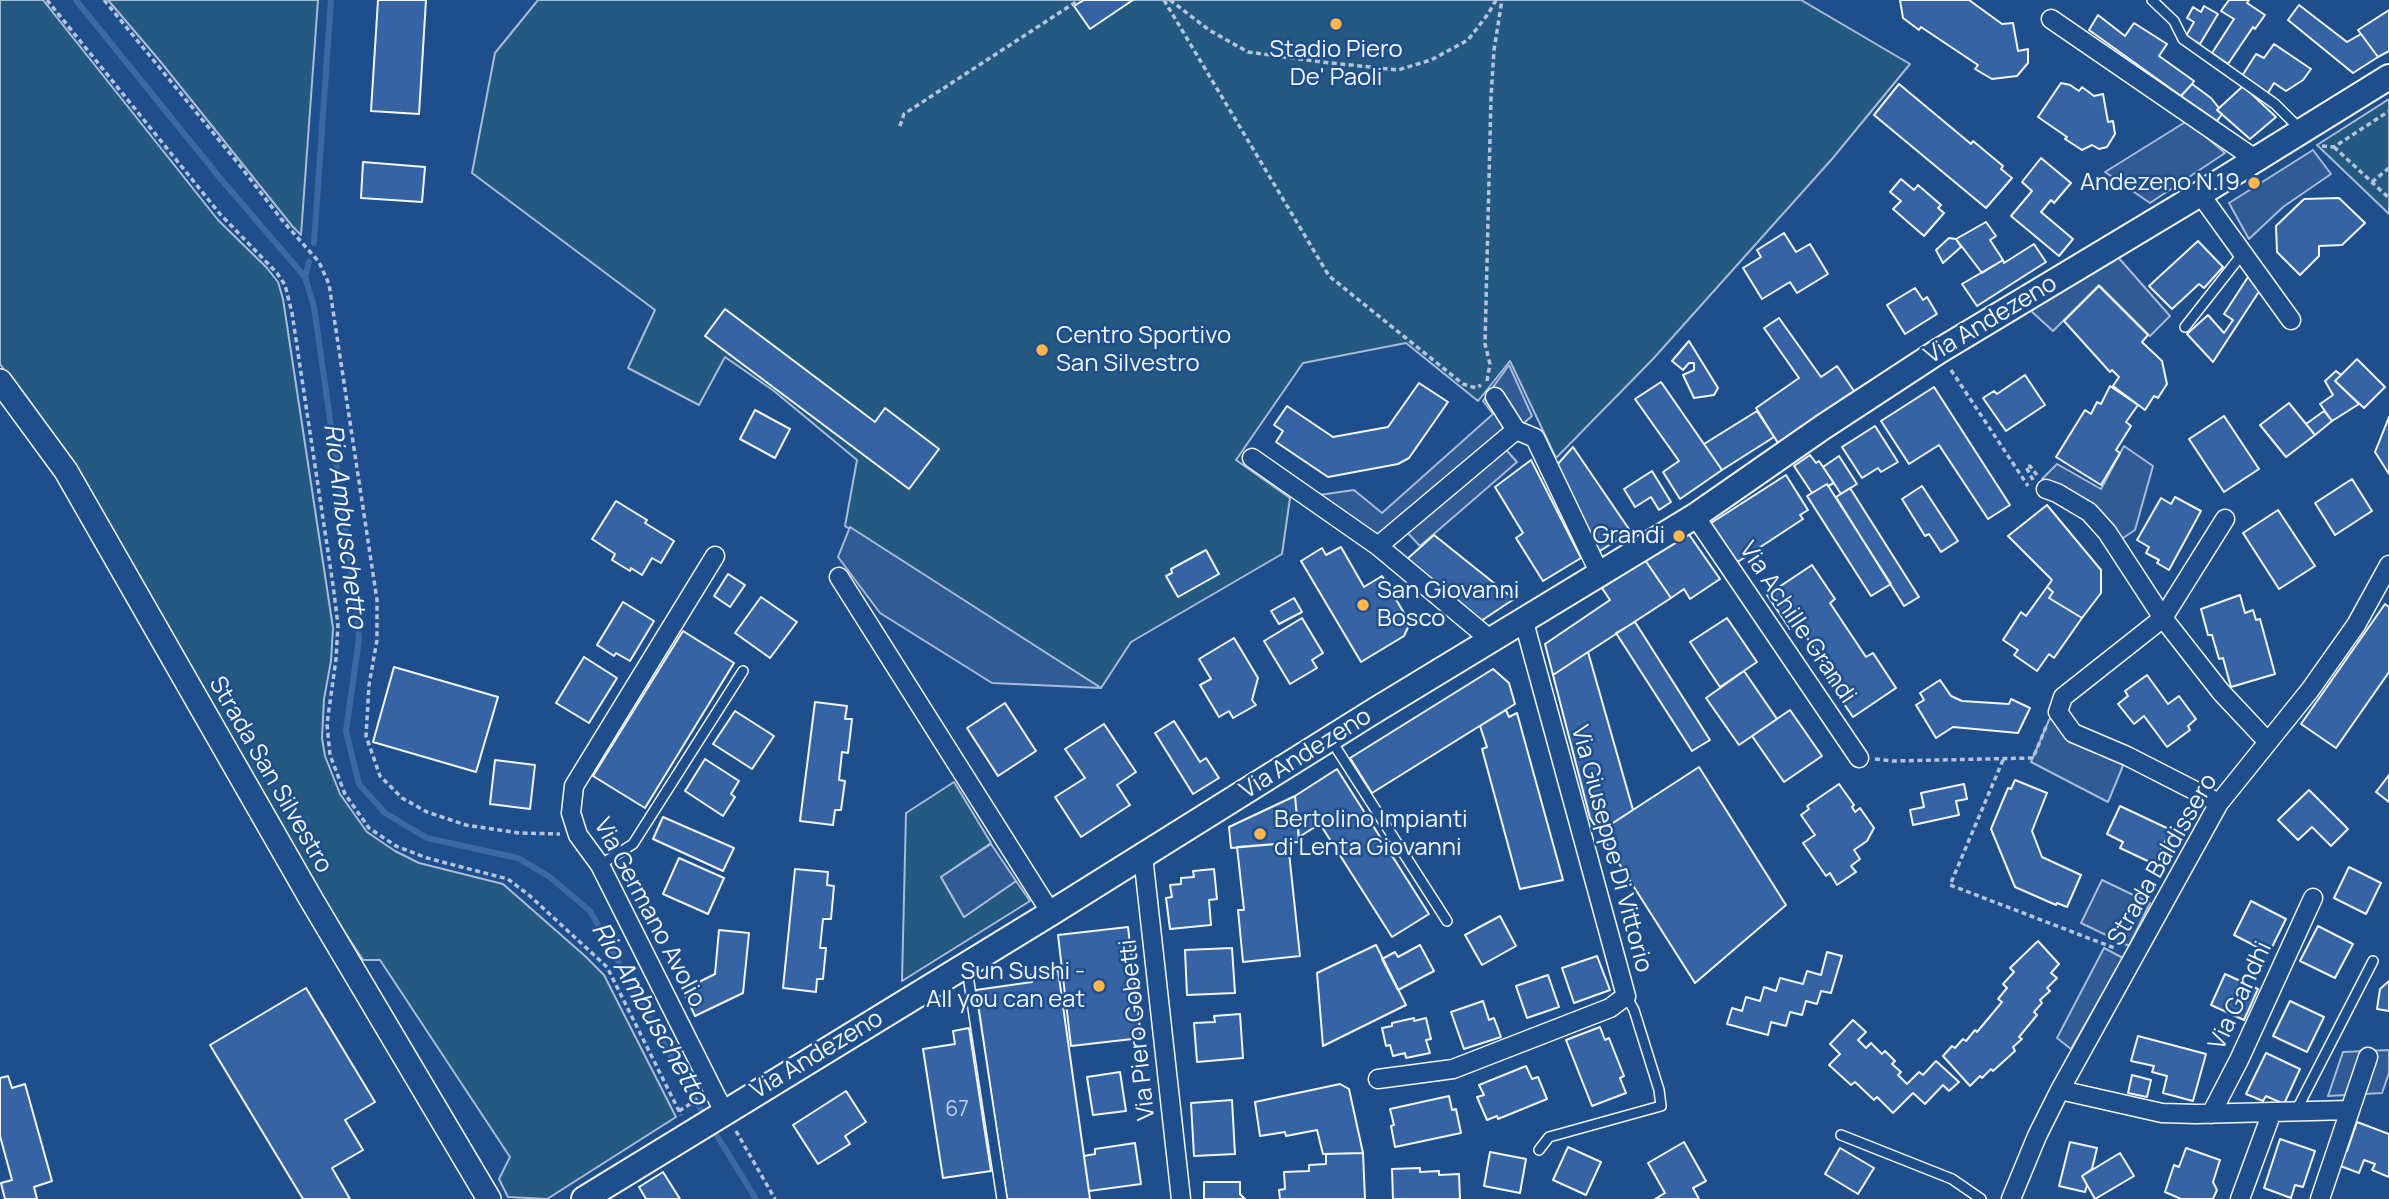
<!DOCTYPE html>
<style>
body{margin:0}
canvas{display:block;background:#1f4e8c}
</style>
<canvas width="2389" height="1199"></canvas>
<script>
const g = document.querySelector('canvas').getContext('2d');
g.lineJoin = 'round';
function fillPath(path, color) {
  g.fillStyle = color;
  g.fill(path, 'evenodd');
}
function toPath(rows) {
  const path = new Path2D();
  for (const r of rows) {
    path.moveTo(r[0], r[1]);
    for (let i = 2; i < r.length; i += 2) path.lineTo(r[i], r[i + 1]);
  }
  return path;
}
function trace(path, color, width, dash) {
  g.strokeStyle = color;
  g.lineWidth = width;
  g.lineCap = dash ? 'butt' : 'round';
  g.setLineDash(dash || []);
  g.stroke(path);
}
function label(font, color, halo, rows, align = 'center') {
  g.font = font + ' Manrope,sans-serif';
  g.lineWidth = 5;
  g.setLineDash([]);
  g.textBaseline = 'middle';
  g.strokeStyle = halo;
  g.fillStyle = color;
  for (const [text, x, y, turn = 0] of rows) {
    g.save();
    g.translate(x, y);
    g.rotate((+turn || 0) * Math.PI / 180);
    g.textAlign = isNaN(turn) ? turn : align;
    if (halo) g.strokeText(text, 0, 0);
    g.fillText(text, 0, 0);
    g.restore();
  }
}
const green = toPath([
 [0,0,43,0,218,220,267,268,278,282,283,299,333,628,331,661,324,699,322,738,325,756,340,794,367,832,395,851,419,863,503,884,585,956,604,975,676,1117,547,1199,508,1197,499,1179,510,1157,380,960,363,960,321,896,74,467,0,364,0,0],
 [108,0,318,0,301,235,293,227,160,61,108,0],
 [538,0,1801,0,1910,64,1832,159,1653,359,1556,458,1510,361,1478,401,1406,343,1303,363,1236,460,1290,498,1282,554,1131,642,1101,688,845,526,857,460,774,391,725,357,699,405,628,368,655,310,472,173,495,53,538,0],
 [2389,99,2389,214,2317,145,2389,99],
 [954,782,991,843,941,877,964,917,1016,881,1030,901,902,981,906,813,954,782]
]);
fillPath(green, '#245a82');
trace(green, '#a8bbd7', 2);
const parking = toPath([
 [2187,121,2225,153,2150,203,2105,172,2187,121],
 [2313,150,2331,174,2283,207,2249,239,2229,203,2313,150],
 [2117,256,2170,316,2150,336,2099,285,2053,331,2030,310,2117,256],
 [1509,365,1532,416,1500,443,1517,462,1420,546,1401,526,1378,546,1319,495,1354,490,1382,513,1493,414,1483,401,1509,365],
 [2124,446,2153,466,2135,530,2114,544,2042,479,2057,464,2101,489,2124,446],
 [850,527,1101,688,992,683,880,613,838,557,850,527],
 [2058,712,2073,733,2127,756,2108,802,2031,762,2049,720,2058,712],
 [991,844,1016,881,964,917,941,877,991,844],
 [2102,880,2150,903,2129,946,2081,923,2102,880],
 [2104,948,2123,958,2071,1049,2057,1038,2104,948],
 [2389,1050,2389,1073,2382,1093,2328,1096,2343,1052,2389,1050]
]);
fillPath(parking, '#305b95');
trace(parking, '#a8bbd7', 2);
trace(toPath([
 [76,0,220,178,305,277,314,307,356,603,359,639,346,731,359,784,385,813,427,838,518,858,550,877,590,911,705,1117],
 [314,243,331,0],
 [305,277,309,262],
 [711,1126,756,1199]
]), '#3b69a3', 6);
const building = toPath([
 [378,0,426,0,419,114,371,111,378,0],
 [1084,0,1133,0,1090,29,1074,6,1084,0],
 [1900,0,1969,0,2002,24,2013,23,2018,51,2028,49,2028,63,2017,76,1992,79,1975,69,1978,65,1921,27,1919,30,1903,18,1900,0],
 [2229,0,2249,0,2247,3,2265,15,2255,29,2253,27,2228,64,2212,53,2234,19,2221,11,2229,0],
 [2299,5,2347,42,2361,34,2378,57,2353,73,2288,20,2299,5],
 [2204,6,2218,14,2200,44,2186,36,2194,22,2187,18,2193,7,2201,12,2204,6],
 [2389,10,2389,51,2378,57,2358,30,2389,10],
 [2098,15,2125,36,2134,23,2167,44,2159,56,2194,81,2192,84,2181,96,2089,30,2098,15],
 [2274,44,2311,69,2303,80,2286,91,2274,83,2268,93,2242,76,2256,54,2264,58,2274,44],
 [2061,83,2070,85,2079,91,2082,87,2094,96,2103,94,2108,122,2113,121,2115,134,2107,147,2099,149,2092,145,2082,150,2065,139,2067,137,2038,117,2061,83],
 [1899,84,1971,144,1973,141,2003,166,2001,169,2012,178,1986,208,1874,115,1899,84],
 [2192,84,2211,98,2219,108,2217,110,2222,114,2217,121,2181,96,2192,84],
 [2243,86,2276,117,2250,139,2217,110,2243,86],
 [2041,158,2071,183,2054,203,2051,200,2041,212,2073,239,2059,256,2011,216,2032,191,2022,182,2041,158],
 [363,162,425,167,422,202,361,198,363,162],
 [1901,179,1914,190,1918,185,1941,205,1938,208,1944,213,1924,236,1893,209,1901,201,1890,192,1901,179],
 [2339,198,2365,223,2342,245,2319,246,2319,256,2300,275,2277,252,2276,226,2304,199,2339,198],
 [1986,222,1996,236,1990,240,2003,260,1982,273,1956,239,1986,222],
 [1784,233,1796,252,1810,244,1828,274,1797,293,1790,282,1762,299,1743,268,1761,257,1757,250,1784,233],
 [1949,238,1956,239,1961,247,1943,263,1936,250,1949,238],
 [2198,241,2223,267,2204,288,2199,284,2172,309,2149,286,2198,241],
 [2034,244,2046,262,1977,306,1962,284,2003,260,2004,263,2034,244],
 [2248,277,2262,287,2213,362,2187,334,2208,315,2224,333,2233,320,2224,314,2248,277],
 [2099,286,2148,335,2142,342,2162,361,2167,384,2158,398,2154,396,2145,410,2113,386,2119,377,2112,370,2110,372,2064,321,2099,286],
 [1915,288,1923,300,1927,297,1937,314,1905,334,1887,305,1915,288],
 [725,309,875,422,885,408,939,449,909,489,705,336,725,309],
 [1779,318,1821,377,1837,366,1854,391,1778,443,1756,408,1799,378,1764,328,1779,318],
 [1689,341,1718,388,1714,395,1694,398,1683,375,1694,370,1694,363,1689,363,1683,370,1672,361,1689,341],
 [2357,359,2385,387,2364,408,2335,381,2357,359],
 [2336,371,2341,375,2335,381,2359,404,2332,421,2320,404,2333,395,2325,381,2336,371],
 [2025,375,2045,405,2006,431,1983,398,1994,391,1997,394,2025,375],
 [1661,382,1722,470,1680,499,1663,472,1679,461,1635,399,1661,382],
 [1419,383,1448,402,1409,458,1398,464,1328,477,1276,442,1283,431,1274,425,1287,406,1333,437,1388,427,1419,383],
 [2110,386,2138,405,2126,422,2131,426,2116,450,2120,453,2101,485,2056,457,2085,410,2091,414,2097,402,2101,404,2110,386],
 [1934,387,2010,505,1988,519,1939,445,1909,464,1881,421,1934,387],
 [2289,403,2315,435,2286,457,2260,425,2289,403],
 [755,410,790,429,775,458,740,439,755,410],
 [1757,411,1774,437,1722,470,1704,444,1757,411],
 [2324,411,2332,421,2315,435,2306,424,2324,411],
 [2224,416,2259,469,2224,492,2189,439,2224,416],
 [2389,417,2389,474,2375,452,2389,417],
 [1875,426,1898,462,1881,472,1878,468,1862,478,1842,447,1875,426],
 [1573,447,1631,532,1598,552,1556,466,1573,447],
 [1810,455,1816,463,1819,461,1834,483,1828,486,1827,484,1812,493,1794,466,1810,455],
 [1839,456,1857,484,1841,494,1823,467,1839,456],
 [1531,460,1581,558,1543,581,1516,538,1523,533,1495,487,1531,460],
 [1652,471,1671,502,1659,510,1651,497,1635,507,1624,489,1652,471],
 [1786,475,1808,510,1800,515,1803,519,1733,565,1708,525,1786,475],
 [2352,479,2372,511,2335,535,2315,503,2352,479],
 [1827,484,1891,584,1871,596,1807,496,1827,484],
 [1922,486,1958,541,1941,552,1929,534,1925,536,1902,499,1922,486],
 [1850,488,1919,597,1904,606,1836,497,1850,488],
 [2175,497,2201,511,2169,570,2157,563,2159,560,2146,553,2149,547,2137,540,2161,498,2171,504,2175,497],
 [616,501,647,520,645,523,674,541,661,563,652,558,642,575,631,568,630,571,612,560,615,554,592,539,616,501],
 [2047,505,2101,570,2101,593,2082,618,2049,598,2053,592,2047,587,2052,580,2008,536,2047,505],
 [2278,510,2315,566,2279,589,2243,533,2278,510],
 [1688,533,1720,579,1690,599,1684,589,1671,598,1645,560,1688,533],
 [1434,535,1514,599,1481,621,1406,560,1434,535],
 [1341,547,1364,587,1382,576,1410,623,1404,636,1361,662,1301,561,1322,548,1326,555,1341,547],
 [1206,550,1219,574,1178,597,1166,576,1172,573,1171,569,1206,550],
 [1645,560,1671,598,1553,675,1545,644,1610,600,1602,588,1645,560],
 [1812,565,1835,599,1830,603,1866,657,1873,653,1896,688,1853,717,1829,682,1834,679,1798,624,1790,629,1767,595,1812,565],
 [728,574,745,585,730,607,714,596,728,574],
 [2047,587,2053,592,2049,598,2082,618,2054,658,2049,654,2037,671,2014,655,2018,650,2003,640,2021,612,2026,616,2047,587],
 [2240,595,2245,613,2253,610,2256,620,2260,619,2275,674,2231,687,2223,658,2219,659,2212,635,2208,635,2201,609,2240,595],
 [761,597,797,622,770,658,735,633,761,597],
 [1294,598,1302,612,1279,624,1271,611,1294,598],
 [623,602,654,621,630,661,616,653,614,656,597,645,623,602],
 [2385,604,2389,607,2389,672,2336,748,2301,724,2385,604],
 [1302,618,1323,653,1312,660,1317,668,1290,684,1264,641,1302,618],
 [1727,618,1757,662,1720,687,1690,642,1727,618],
 [1635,622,1710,740,1692,751,1616,633,1635,622],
 [683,631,734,663,645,808,593,776,683,631],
 [1234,638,1258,678,1252,700,1256,705,1233,718,1229,711,1219,717,1200,685,1211,679,1199,659,1234,638],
 [1588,652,1633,810,1599,832,1590,818,1553,675,1588,652],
 [584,657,617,678,589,723,556,703,584,657],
 [394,667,498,697,476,772,373,742,394,667],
 [1493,669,1509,683,1515,704,1372,793,1350,758,1493,669],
 [1744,671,1777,719,1739,745,1706,698,1744,671],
 [2147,675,2168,704,2179,696,2196,719,2188,726,2190,730,2167,747,2144,716,2134,724,2118,704,2128,696,2125,691,2147,675],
 [1940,680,1951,696,1962,701,2009,704,2011,699,2030,708,2018,733,1953,727,1936,738,1916,705,1924,700,1920,693,1940,680],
 [815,702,847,706,845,719,852,719,848,753,842,752,839,780,845,781,841,810,835,810,833,825,800,821,815,702],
 [1005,703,1036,751,998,776,967,728,1005,703],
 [1506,710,1509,717,1517,713,1563,880,1520,889,1482,749,1487,747,1480,726,1506,710],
 [1790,710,1822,756,1784,782,1752,736,1790,710],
 [735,711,774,736,752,769,713,744,735,711],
 [1174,721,1200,762,1206,758,1219,778,1193,794,1155,733,1174,721],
 [1104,724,1136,772,1117,785,1130,805,1081,837,1055,797,1085,778,1065,749,1104,724],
 [705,759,739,781,731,794,735,797,723,816,685,791,705,759],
 [495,760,535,765,530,809,490,804,495,760],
 [1699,767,1786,905,1695,983,1599,832,1699,767],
 [1337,769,1429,914,1392,937,1320,824,1299,837,1295,796,1337,769],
 [2389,775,2389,802,2376,792,2389,775],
 [2015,780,2047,793,2032,831,2042,857,2081,875,2067,907,2057,903,2056,905,2015,887,1991,829,2008,788,2011,789,2015,780],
 [1839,784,1854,805,1852,807,1855,812,1860,808,1874,828,1867,841,1854,850,1860,859,1851,866,1856,872,1837,885,1830,873,1826,876,1803,843,1815,835,1801,815,1809,809,1807,806,1839,784],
 [1964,784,1967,799,1956,801,1959,815,1913,825,1910,810,1924,807,1921,793,1964,784],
 [2309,790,2348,829,2331,846,2312,827,2298,840,2278,820,2309,790],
 [1295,796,1299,842,1231,848,1229,827,1295,796],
 [2120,806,2171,830,2154,864,2120,848,2123,842,2107,834,2120,806],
 [663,817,734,848,723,871,653,839,663,817],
 [1288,843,1300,956,1243,962,1238,910,1244,910,1237,847,1288,843],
 [679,858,724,878,708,914,663,894,679,858],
 [2349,867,2381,883,2366,914,2334,898,2349,867],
 [795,869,828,872,827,885,834,886,831,919,823,919,820,948,826,948,823,979,817,979,816,992,783,988,795,869],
 [1214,869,1217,899,1209,900,1211,925,1170,929,1166,898,1172,897,1170,885,1181,884,1181,878,1194,877,1193,871,1214,869],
 [2251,901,2286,919,2269,953,2234,935,2251,901],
 [1500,916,1516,946,1482,965,1465,935,1500,916],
 [2318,926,2353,944,2335,978,2300,961,2318,926],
 [1128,927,1141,1038,1071,1046,1058,935,1128,927],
 [719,930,749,933,743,993,695,1016,683,990,715,974,719,930],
 [2038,941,2059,964,2051,973,2057,978,2047,988,2050,991,2040,1000,2042,1003,2034,1012,2037,1015,2019,1037,2022,1039,2013,1047,2015,1051,1993,1071,1991,1069,1982,1078,1980,1076,1970,1086,1943,1056,1952,1046,1955,1048,1963,1039,1966,1041,1975,1030,1977,1032,2002,1002,1998,999,2007,988,2003,984,2014,972,2010,968,2038,941],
 [1376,945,1406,1005,1323,1046,1317,973,1376,945],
 [1420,945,1434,971,1398,990,1382,959,1395,952,1398,957,1420,945],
 [1232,948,1235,993,1187,995,1185,950,1232,948],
 [1827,952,1842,956,1831,993,1821,991,1817,1004,1806,1001,1802,1015,1790,1012,1786,1026,1771,1022,1768,1035,1727,1024,1732,1008,1742,1011,1746,997,1760,1001,1764,987,1776,991,1780,978,1803,984,1807,971,1821,975,1827,952],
 [1597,956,1610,990,1574,1003,1562,968,1597,956],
 [1058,970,1090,1199,1007,1199,976,990,1032,982,1031,975,1058,970],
 [2225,974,2258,989,2244,1020,2211,1005,2225,974],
 [1548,975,1559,1007,1527,1018,1516,986,1548,975],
 [2389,981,2389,1011,2377,1009,2380,989,2389,981],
 [306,988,375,1102,345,1120,363,1150,332,1168,350,1199,303,1199,210,1045,306,988],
 [1483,1001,1489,1020,1494,1018,1501,1037,1464,1049,1451,1012,1483,1001],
 [2290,1001,2324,1017,2307,1052,2273,1036,2290,1001],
 [1240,1014,1243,1058,1197,1062,1194,1023,1215,1022,1214,1016,1240,1014],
 [1414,1018,1414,1021,1426,1018,1431,1039,1426,1040,1430,1053,1406,1058,1405,1053,1393,1056,1390,1045,1386,1046,1382,1028,1392,1026,1392,1023,1414,1018],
 [1853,1020,1866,1032,1858,1040,1866,1048,1871,1043,1882,1054,1885,1051,1895,1061,1892,1064,1901,1072,1898,1075,1907,1084,1919,1072,1923,1075,1936,1061,1959,1082,1949,1091,1943,1085,1925,1104,1913,1093,1893,1113,1877,1097,1874,1100,1855,1082,1851,1085,1829,1065,1840,1054,1830,1044,1853,1020],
 [1600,1027,1605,1040,1609,1038,1624,1076,1620,1078,1626,1093,1592,1106,1566,1040,1600,1027],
 [969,1028,991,1171,943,1178,923,1049,955,1044,953,1031,969,1028],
 [2138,1036,2206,1054,2193,1101,2163,1093,2167,1076,2152,1072,2154,1066,2131,1061,2138,1036],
 [2266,1053,2300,1069,2284,1104,2266,1096,2263,1101,2246,1094,2266,1053],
 [1526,1066,1532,1079,1538,1077,1547,1099,1498,1119,1497,1116,1487,1120,1477,1097,1484,1095,1479,1085,1526,1066],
 [1120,1072,1126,1111,1093,1115,1087,1077,1120,1072],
 [2132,1075,2151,1080,2147,1097,2128,1093,2132,1075],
 [8,1076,12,1088,25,1084,52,1181,34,1187,37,1199,5,1199,1,1183,12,1180,0,1136,0,1078,8,1076],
 [1340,1084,1349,1089,1363,1153,1323,1154,1317,1130,1286,1136,1285,1132,1260,1136,1255,1102,1340,1084],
 [846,1091,866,1122,845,1136,850,1144,818,1164,793,1125,846,1091],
 [1449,1096,1452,1110,1456,1109,1461,1133,1395,1147,1391,1126,1394,1125,1390,1109,1449,1096],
 [1232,1100,1235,1154,1194,1156,1191,1103,1232,1100],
 [2357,1122,2389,1134,2389,1177,2372,1170,2375,1164,2364,1160,2359,1173,2335,1164,2341,1149,2347,1151,2357,1122],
 [2280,1139,2315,1151,2303,1187,2295,1185,2291,1198,2264,1188,2280,1139],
 [1684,1142,1706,1181,1693,1188,1699,1199,1655,1199,1665,1193,1648,1163,1684,1142],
 [2070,1142,2097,1148,2092,1169,2082,1176,2087,1185,2085,1192,2059,1186,2070,1142],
 [1135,1143,1141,1184,1089,1191,1084,1156,1095,1154,1095,1149,1135,1143],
 [1568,1147,1601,1162,1586,1195,1553,1180,1568,1147],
 [1840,1148,1874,1168,1858,1194,1825,1174,1840,1148],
 [2186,1148,2220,1160,2213,1182,2217,1190,2213,1199,2181,1199,2165,1192,2174,1165,2179,1167,2186,1148],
 [1490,1152,1526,1159,1520,1193,1484,1186,1490,1152],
 [1363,1153,1365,1199,1280,1199,1279,1190,1285,1189,1284,1172,1309,1171,1309,1165,1326,1164,1326,1154,1363,1153],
 [2120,1153,2134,1176,2095,1199,2082,1176,2120,1153],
 [1420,1168,1420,1172,1439,1171,1439,1175,1459,1174,1460,1199,1393,1199,1392,1169,1420,1168],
 [663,1172,680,1199,646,1199,639,1187,663,1172],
 [1204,1182,1240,1182,1240,1194,1245,1199,1204,1199,1204,1182]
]);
fillPath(building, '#3563a3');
trace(building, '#f2f6ff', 2);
const service = toPath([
 [2152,0,2174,21,2183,39,2275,104,2301,130],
 [2185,327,2243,253],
 [1331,740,1447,921],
 [600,865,633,844,743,671],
 [967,969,1002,1199],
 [2296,1111,2373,961],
 [1841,1135,1952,1179,1981,1199],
 [1539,1150,1549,1137,1661,1106,1659,1090,1634,1010,1626,996]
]);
const minor = toPath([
 [2051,19,2255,159],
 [2200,194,2291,320],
 [1495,397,1516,430],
 [1252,458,1378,546],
 [2046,489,2057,493,2089,512,2107,532,2163,618,2225,519],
 [1695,516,1859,758],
 [715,556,574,786,571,813,578,835,600,865,724,1112],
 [839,577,1051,913],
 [1492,641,1378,546,1516,430,1535,438,1600,574],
 [2219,803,2127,756,2073,733,2058,712,2063,697,2163,618,2221,692,2267,741],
 [1143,856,1181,1199],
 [1378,1079,1453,1069,1610,1008,1626,996,1524,622],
 [2060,1090,2162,1113,2196,1114,2349,1110],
 [2211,1114,2239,1060,2313,898],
 [2011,1199,2037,1136,2060,1090,2219,803,2310,690,2356,625,2389,565],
 [2240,1199,2272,1112],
 [2320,1199,2368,1057]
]);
const tertiary = toPath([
 [0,381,66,471,311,899,489,1199]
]);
const secondary = toPath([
 [584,1199,1051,913,1374,711,1695,516,1823,427,1939,351,2200,194,2389,77]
]);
trace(service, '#f2f6ff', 12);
trace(minor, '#f2f6ff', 21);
trace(tertiary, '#f2f6ff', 26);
trace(secondary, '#f2f6ff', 28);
trace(toPath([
 [47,0,220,214,277,273,285,285,292,313,333,585,338,625,336,659,327,724,330,755,345,794,369,828,396,846,427,858,508,879,530,896,607,967,681,1115],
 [104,0,237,162,282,220,319,262,329,284,377,600,377,640,369,685,366,736,380,776,402,798,427,812,466,825,519,833,560,834],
 [1164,0,1329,276,1463,384,1476,388,1481,385],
 [1170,0,1209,30,1248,52,1322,62,1398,70,1431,60,1468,40,1488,14,1496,0],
 [900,126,904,114,1079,0],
 [2322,146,2334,147,2389,111],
 [2334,147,2389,198],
 [2372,182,2389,168],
 [1951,370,2028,486],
 [1487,381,1490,364,1485,344,1491,97,1494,50,1502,0],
 [2033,480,2026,467,2030,466,2037,475],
 [1875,759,1892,761,2033,758,2046,727],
 [2003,760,1950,885,2117,949],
 [679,1111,698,1099],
 [736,1131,775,1199]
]), '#b3c4dc', 3.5, [5, 3.5]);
trace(service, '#1f4e8c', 9);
trace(minor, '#1f4e8c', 18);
trace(tertiary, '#1f4e8c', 23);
trace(secondary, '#1f4e8c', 24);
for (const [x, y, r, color] of [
 [1336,24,7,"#ffb74d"],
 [2254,183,7,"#ffb74d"],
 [1042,350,7,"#ffb74d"],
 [1679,536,7,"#ffb74d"],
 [1363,605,7,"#ffb74d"],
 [1260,834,7,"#ffb74d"],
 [1099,986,7,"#ffb74d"]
]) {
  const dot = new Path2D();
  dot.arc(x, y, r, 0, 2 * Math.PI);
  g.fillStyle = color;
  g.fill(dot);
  trace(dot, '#1f4e8c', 2.5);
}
label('21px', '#c3d1e8', null, [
 ["67",957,1110]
]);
label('24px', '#f2f6ff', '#1f4e8c', [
 ["Stadio Piero",1336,50,"center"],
 ["De' Paoli",1336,78,"center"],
 ["Andezeno N.19",2240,183],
 ["Centro Sportivo",1056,336,"left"],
 ["San Silvestro",1056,364,"left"],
 ["Grandi",1665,536],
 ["San Giovanni",1377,591,"left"],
 ["Bosco",1377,619,"left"],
 ["Bertolino Impianti",1274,820,"left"],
 ["di Lenta Giovanni",1274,848,"left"],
 ["Sun Sushi -",1085,972],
 ["All you can eat",1085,1000]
], 'right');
label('24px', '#f2f6ff', '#1f4e8c', [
 ["Via Andezeno",1991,320,-31],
 ["Via Achille Grandi",1797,623,56],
 ["Via Andezeno",1306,754,-32],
 ["Strada San Silvestro",270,775,60],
 ["Via Giuseppe Di Vittorio",1611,849,75],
 ["Strada Baldissero",2163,860,-60],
 ["Via Germano Avolio",649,913,62],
 ["Via Gandhi",2241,996,-65],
 ["Via Piero Gobetti",1138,1030,-96],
 ["Via Andezeno",817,1055,-31]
]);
label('italic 26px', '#f2f6ff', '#1f4e8c', [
 ["Rio Ambuschetto",344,526,83],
 ["Rio Ambuschetto",649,1014,60]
]);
</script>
